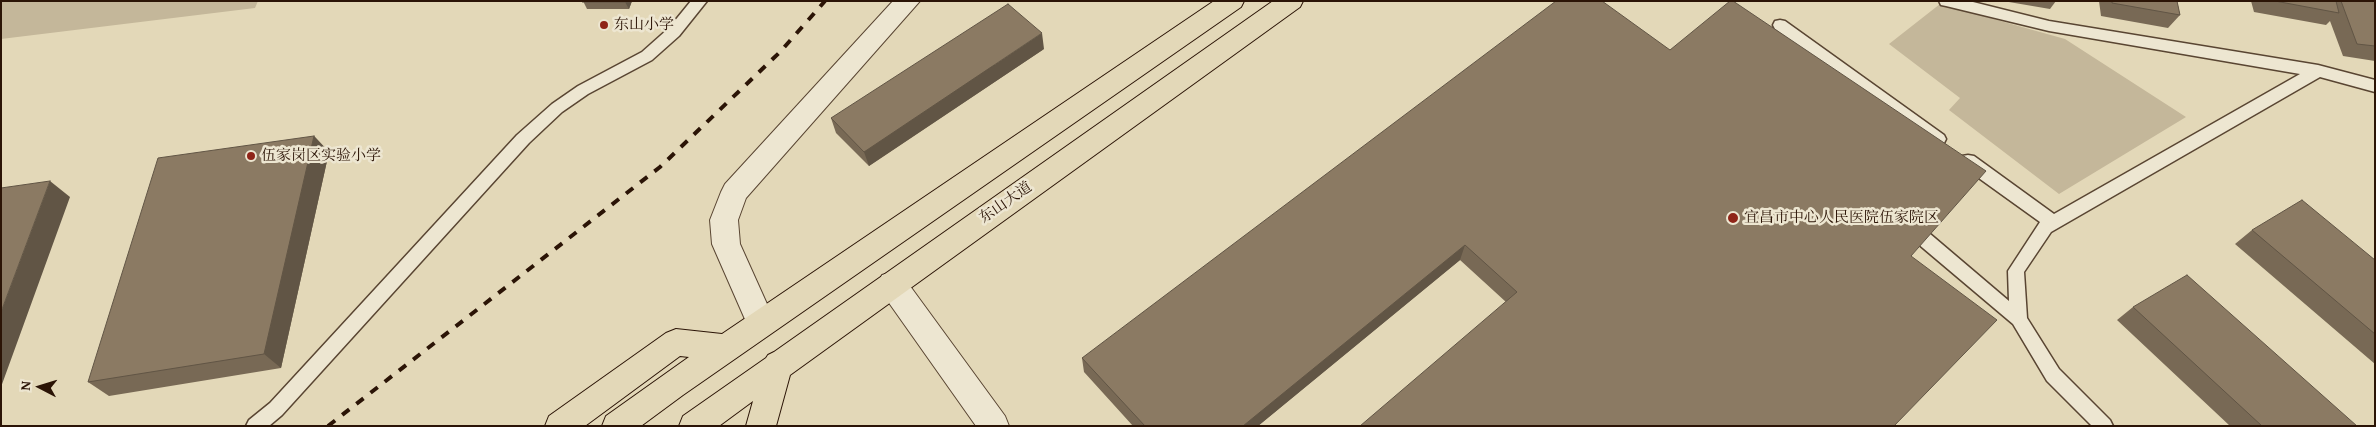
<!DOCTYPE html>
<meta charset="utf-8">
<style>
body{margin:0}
#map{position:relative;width:2376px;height:427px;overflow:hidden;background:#e3d8b8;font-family:"Gentium Book Plus",serif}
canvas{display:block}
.frame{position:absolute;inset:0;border:2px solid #2b1406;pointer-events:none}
.north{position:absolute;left:15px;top:362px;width:50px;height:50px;-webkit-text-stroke:4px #ede6d1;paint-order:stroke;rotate:275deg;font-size:14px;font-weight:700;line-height:20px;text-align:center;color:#2b1406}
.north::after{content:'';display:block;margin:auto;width:18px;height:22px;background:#2b1406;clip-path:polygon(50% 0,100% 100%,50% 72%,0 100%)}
</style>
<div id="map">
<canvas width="2376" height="427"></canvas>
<div class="frame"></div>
<div class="north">N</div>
</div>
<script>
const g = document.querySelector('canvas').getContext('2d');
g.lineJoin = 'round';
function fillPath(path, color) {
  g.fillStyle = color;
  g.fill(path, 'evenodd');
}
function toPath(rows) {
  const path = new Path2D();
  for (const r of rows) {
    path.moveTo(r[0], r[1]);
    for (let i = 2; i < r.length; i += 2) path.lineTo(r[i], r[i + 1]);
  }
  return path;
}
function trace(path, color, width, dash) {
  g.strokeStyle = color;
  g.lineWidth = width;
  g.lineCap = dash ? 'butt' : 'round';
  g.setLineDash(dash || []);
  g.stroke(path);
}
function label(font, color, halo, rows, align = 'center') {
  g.font = font + ' "Gentium Book Plus","Noto Serif SC",serif';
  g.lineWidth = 5;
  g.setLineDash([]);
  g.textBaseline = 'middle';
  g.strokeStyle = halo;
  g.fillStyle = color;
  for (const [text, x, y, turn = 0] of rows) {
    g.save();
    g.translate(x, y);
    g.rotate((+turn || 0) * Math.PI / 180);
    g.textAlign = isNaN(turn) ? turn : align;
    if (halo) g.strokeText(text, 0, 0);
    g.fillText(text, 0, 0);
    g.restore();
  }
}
fillPath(toPath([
 [1,1,258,1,255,8,1,39],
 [1940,4,2065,39,2186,117,2059,194,1949,110,1960,98,1889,44]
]), '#c4b79a');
const lane = toPath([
 [691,1,707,1,679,36,652,60,588,94,562,112,529,143,282,415,269,426,246,426,249,420,270,403,517,135,552,104,578,86,642,52,669,28,691,1],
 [1939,1,1969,1,2049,21,2318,65,2375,80,2375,92,2320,77,2051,232,2024,272,2027,318,2059,369,2110,420,2113,426,2092,426,2047,381,2013,324,1904,232,1902,227,1904,222,1910,220,1916,222,2009,301,2008,271,2040,222,1962,166,1960,161,1962,156,1968,155,1974,156,2054,214,2300,74,2049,31,1946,6,1941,5,1939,1],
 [1780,20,1785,21,1944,135,1946,139,1944,143,1938,145,1932,143,1775,29,1773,25,1775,21,1780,20]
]);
const street = toPath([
 [893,1,920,1,746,198,738,220,740,244,776,324,771,333,761,337,751,333,712,244,710,220,721,192,725,184,893,1],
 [892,272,902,275,1005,416,1009,426,976,426,882,293,878,284,882,275,892,272]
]);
const primary = toPath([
 [1214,1,1244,1,1241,7,683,395,641,426,602,426,606,416,689,357,680,356,585,426,545,426,549,416,666,333,676,329,722,334,1214,1],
 [1273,1,1303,1,1300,7,790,375,776,426,746,426,753,401,719,426,679,426,683,416,766,358,768,355,774,352,1273,1]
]);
trace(lane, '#594532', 3);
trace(street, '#594532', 2);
trace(primary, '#2b1406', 2);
fillPath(lane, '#ede6d1');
fillPath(street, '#ede6d1');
fillPath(primary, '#e3d8b8');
trace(toPath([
 [328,426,660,167,780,52,825,1]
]), '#2b1406', 4, [9, 9]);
fillPath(toPath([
 [583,1,632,1,629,9,587,9],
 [2003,1,2056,1,2050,9],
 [2099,1,2177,1,2180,15,2168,28,2101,16],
 [2251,1,2375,1,2375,61,2343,56,2330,21,2326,25,2254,12],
 [1044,49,869,166,836,133,831,118],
 [1670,50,1986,171,1506,302,1460,260,1258,426,1133,426,1084,372,1082,358],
 [314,136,329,152,281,368,109,396,88,382],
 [2252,230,2375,260,2375,364,2235,244],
 [2133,307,2357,426,2230,426,2117,320]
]), '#786955');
fillPath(toPath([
 [626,1,632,1,629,9,625,2],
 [1042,33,1044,49,869,166,864,152],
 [314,136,329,152,281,368,264,354],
 [50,181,70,197,1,387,1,312],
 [1465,245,1460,260,1258,426,1243,426]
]), '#615545');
const building = toPath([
 [583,1,626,1,625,2,582,2,583,1],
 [1556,1,1602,1,1670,50,1730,1,1733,1,1986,171,1911,256,1997,320,1894,426,1360,426,1517,292,1465,245,1243,426,1145,426,1082,358,1556,1],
 [2112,1,2177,1,2180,15,2112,3,2112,1],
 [2275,1,2336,1,2339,13,2275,1],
 [2341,1,2375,1,2375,46,2357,44,2341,1],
 [1008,4,1042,33,864,152,831,118,1008,4],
 [314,136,264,354,88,382,158,158,314,136],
 [50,181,1,312,1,188,50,181],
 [2302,200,2375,260,2375,334,2252,230,2302,200],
 [2187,275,2357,426,2262,426,2133,307,2187,275]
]);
fillPath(building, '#8b7a63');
trace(building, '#615545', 1);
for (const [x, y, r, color] of [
 [604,25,5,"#8f2418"],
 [251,156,5,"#8f2418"],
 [1733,218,6,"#8f2418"]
]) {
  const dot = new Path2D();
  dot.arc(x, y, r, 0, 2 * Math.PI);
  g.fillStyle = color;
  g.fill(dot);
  trace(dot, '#ede6d1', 2);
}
label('15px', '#2b1406', '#ede6d1', [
 ["东山小学",614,25],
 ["伍家岗区实验小学",261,156],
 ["宜昌市中心人民医院伍家院区",1744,218]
], 'left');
label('15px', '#2b1406', '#ede6d1', [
 ["东山大道",1006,203,-35]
]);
</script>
